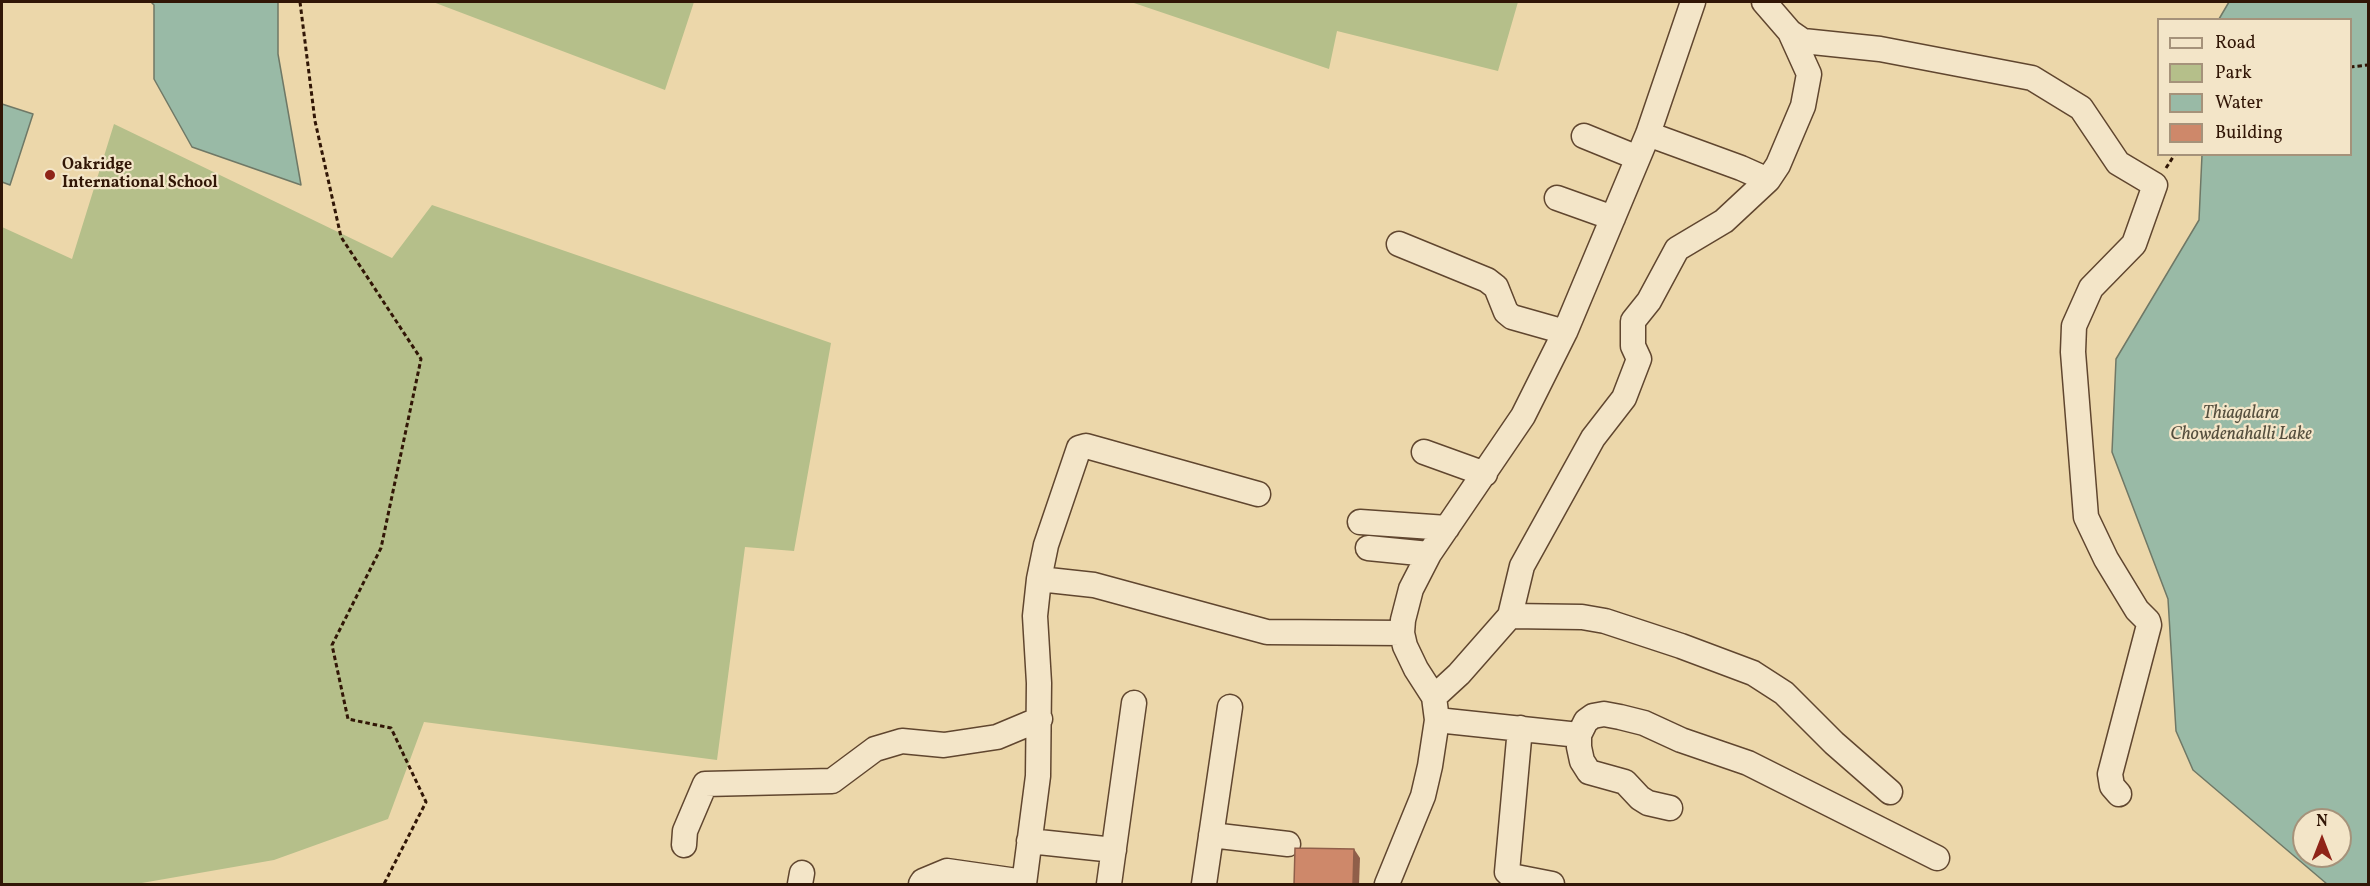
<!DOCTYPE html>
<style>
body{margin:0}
#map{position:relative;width:2370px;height:886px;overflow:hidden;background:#ecd7aa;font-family:Vollkorn,serif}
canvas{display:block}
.frame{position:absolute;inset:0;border:3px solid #311606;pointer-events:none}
.legend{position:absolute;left:2157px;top:18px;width:195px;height:138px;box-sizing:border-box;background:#f3e5c8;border:2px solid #a5927a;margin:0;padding:8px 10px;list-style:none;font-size:18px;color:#311606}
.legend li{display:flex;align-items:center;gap:12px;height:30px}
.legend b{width:30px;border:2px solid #a5927a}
.north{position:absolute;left:2292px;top:808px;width:60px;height:60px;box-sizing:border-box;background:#f3e5c8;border:2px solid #a5927a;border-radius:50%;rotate:0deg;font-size:16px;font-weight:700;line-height:24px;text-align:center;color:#311606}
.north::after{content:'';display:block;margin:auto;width:21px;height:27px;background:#8f2418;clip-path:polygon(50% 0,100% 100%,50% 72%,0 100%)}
</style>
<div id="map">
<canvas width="2370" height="886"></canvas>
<div class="frame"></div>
<ul class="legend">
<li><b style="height:8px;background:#f3e5c8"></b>Road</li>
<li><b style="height:16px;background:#b5bf8a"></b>Park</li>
<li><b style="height:16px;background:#99baa6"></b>Water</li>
<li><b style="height:16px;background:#ce886a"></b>Building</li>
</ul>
<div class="north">N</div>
</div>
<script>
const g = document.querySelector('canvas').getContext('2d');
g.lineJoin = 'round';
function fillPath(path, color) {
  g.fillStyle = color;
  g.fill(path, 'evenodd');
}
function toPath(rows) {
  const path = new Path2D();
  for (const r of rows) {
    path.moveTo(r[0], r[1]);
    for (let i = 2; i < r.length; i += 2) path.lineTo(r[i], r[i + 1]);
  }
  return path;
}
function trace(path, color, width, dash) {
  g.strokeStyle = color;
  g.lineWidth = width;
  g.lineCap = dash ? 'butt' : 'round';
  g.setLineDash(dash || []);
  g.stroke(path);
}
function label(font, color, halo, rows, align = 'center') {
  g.font = font + ' Vollkorn,serif';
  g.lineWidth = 4.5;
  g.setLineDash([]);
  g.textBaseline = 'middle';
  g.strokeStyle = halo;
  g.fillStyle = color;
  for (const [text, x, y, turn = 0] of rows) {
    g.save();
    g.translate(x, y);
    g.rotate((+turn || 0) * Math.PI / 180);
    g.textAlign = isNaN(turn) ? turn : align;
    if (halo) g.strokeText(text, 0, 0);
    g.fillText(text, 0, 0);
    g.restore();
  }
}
fillPath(toPath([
 [433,2,694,2,665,90],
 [1131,2,1518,2,1498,71,1337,31,1329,69],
 [114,124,392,258,432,205,831,343,794,551,745,547,717,760,424,722,388,819,274,860,136,884,2,884,2,227,72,259]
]), '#b5bf8a');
const water = toPath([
 [151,2,278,2,278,54,301,185,192,147,154,79,154,5,151,2],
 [2229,2,2368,2,2368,884,2327,884,2193,770,2176,731,2168,599,2112,452,2116,359,2199,220,2202,155,2350,154,2350,20,2219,19,2229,2],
 [2304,820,2340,820,2340,856,2304,856,2304,820],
 [2,104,33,114,10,185,2,182,2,104]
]);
fillPath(water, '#99baa6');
trace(water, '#6f7866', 1.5);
const minor = toPath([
 [1764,2,1790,32,1803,41,1880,49,2032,78,2081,108,2118,163,2155,185,2134,244,2091,288,2074,326,2073,352,2086,517,2106,559,2137,610,2148,621,2149,625,2110,774,2112,786,2119,794],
 [1648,134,1741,168,1768,180,1778,165,1803,106,1809,74,1790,32],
 [1584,136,1638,158],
 [1557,198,1613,218],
 [1399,244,1487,280,1496,287,1506,312,1512,317,1565,332],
 [1424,452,1485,474],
 [1360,522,1447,528],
 [1368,548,1429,554],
 [1039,579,1094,585,1267,632,1402,633],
 [1510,616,1582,617,1605,621,1681,646,1753,673,1784,693,1834,743,1890,792],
 [1434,697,1459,674,1510,616,1522,566,1593,438,1624,398,1639,359,1633,346,1633,321,1649,301,1677,249,1724,221,1768,180],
 [1437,720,1579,735],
 [1520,728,1507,872,1511,876,1552,884],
 [1670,808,1648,803,1640,798,1625,782,1589,772,1582,761,1579,747,1579,735,1586,721,1593,716,1604,714,1620,717,1644,723,1681,740,1748,763,1937,858],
 [1211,835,1288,844],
 [1029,841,1114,850],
 [684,845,685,831,705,784,832,781,875,749,902,741,944,745,997,737,1040,719],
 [800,884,802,873],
 [921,884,923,881,947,871,1024,882],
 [1024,884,1038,776,1039,683,1035,616,1039,579,1046,545,1079,448,1086,446,1258,494],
 [1109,884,1134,703],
 [1204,884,1230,707],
 [1387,884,1423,796,1430,766,1437,720,1434,697,1416,669,1405,646,1402,633,1403,620,1411,589,1429,554,1523,416,1565,332,1648,134,1693,2]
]);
trace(minor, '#60462f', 27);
trace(toPath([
 [300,2,315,121,341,237,421,359,381,548,332,645,348,719,391,728,426,802,384,884],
 [2350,67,2368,65],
 [2166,168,2175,154]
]), '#311606', 3, [4.5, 3]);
trace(minor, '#f3e5c8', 24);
fillPath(toPath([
 [1354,849,1360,858,1359,885,1353,885]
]), '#905f4a');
const building = toPath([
 [1295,848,1354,849,1353,885,1294,885,1295,848]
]);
fillPath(building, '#ce886a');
trace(building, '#905f4a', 1.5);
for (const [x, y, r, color] of [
 [50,175,6,"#8f2418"]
]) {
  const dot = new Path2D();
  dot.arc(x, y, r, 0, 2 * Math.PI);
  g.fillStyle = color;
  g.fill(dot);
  trace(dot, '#f3e5c8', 2);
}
label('bold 16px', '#311606', '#f3e5c8', [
 ["Oakridge",62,166],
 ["International School",62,184]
], 'left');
label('italic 18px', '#554f3e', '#f3e5c8', [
 ["Thiagalara",2241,415],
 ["Chowdenahalli Lake",2241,436]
]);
</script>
